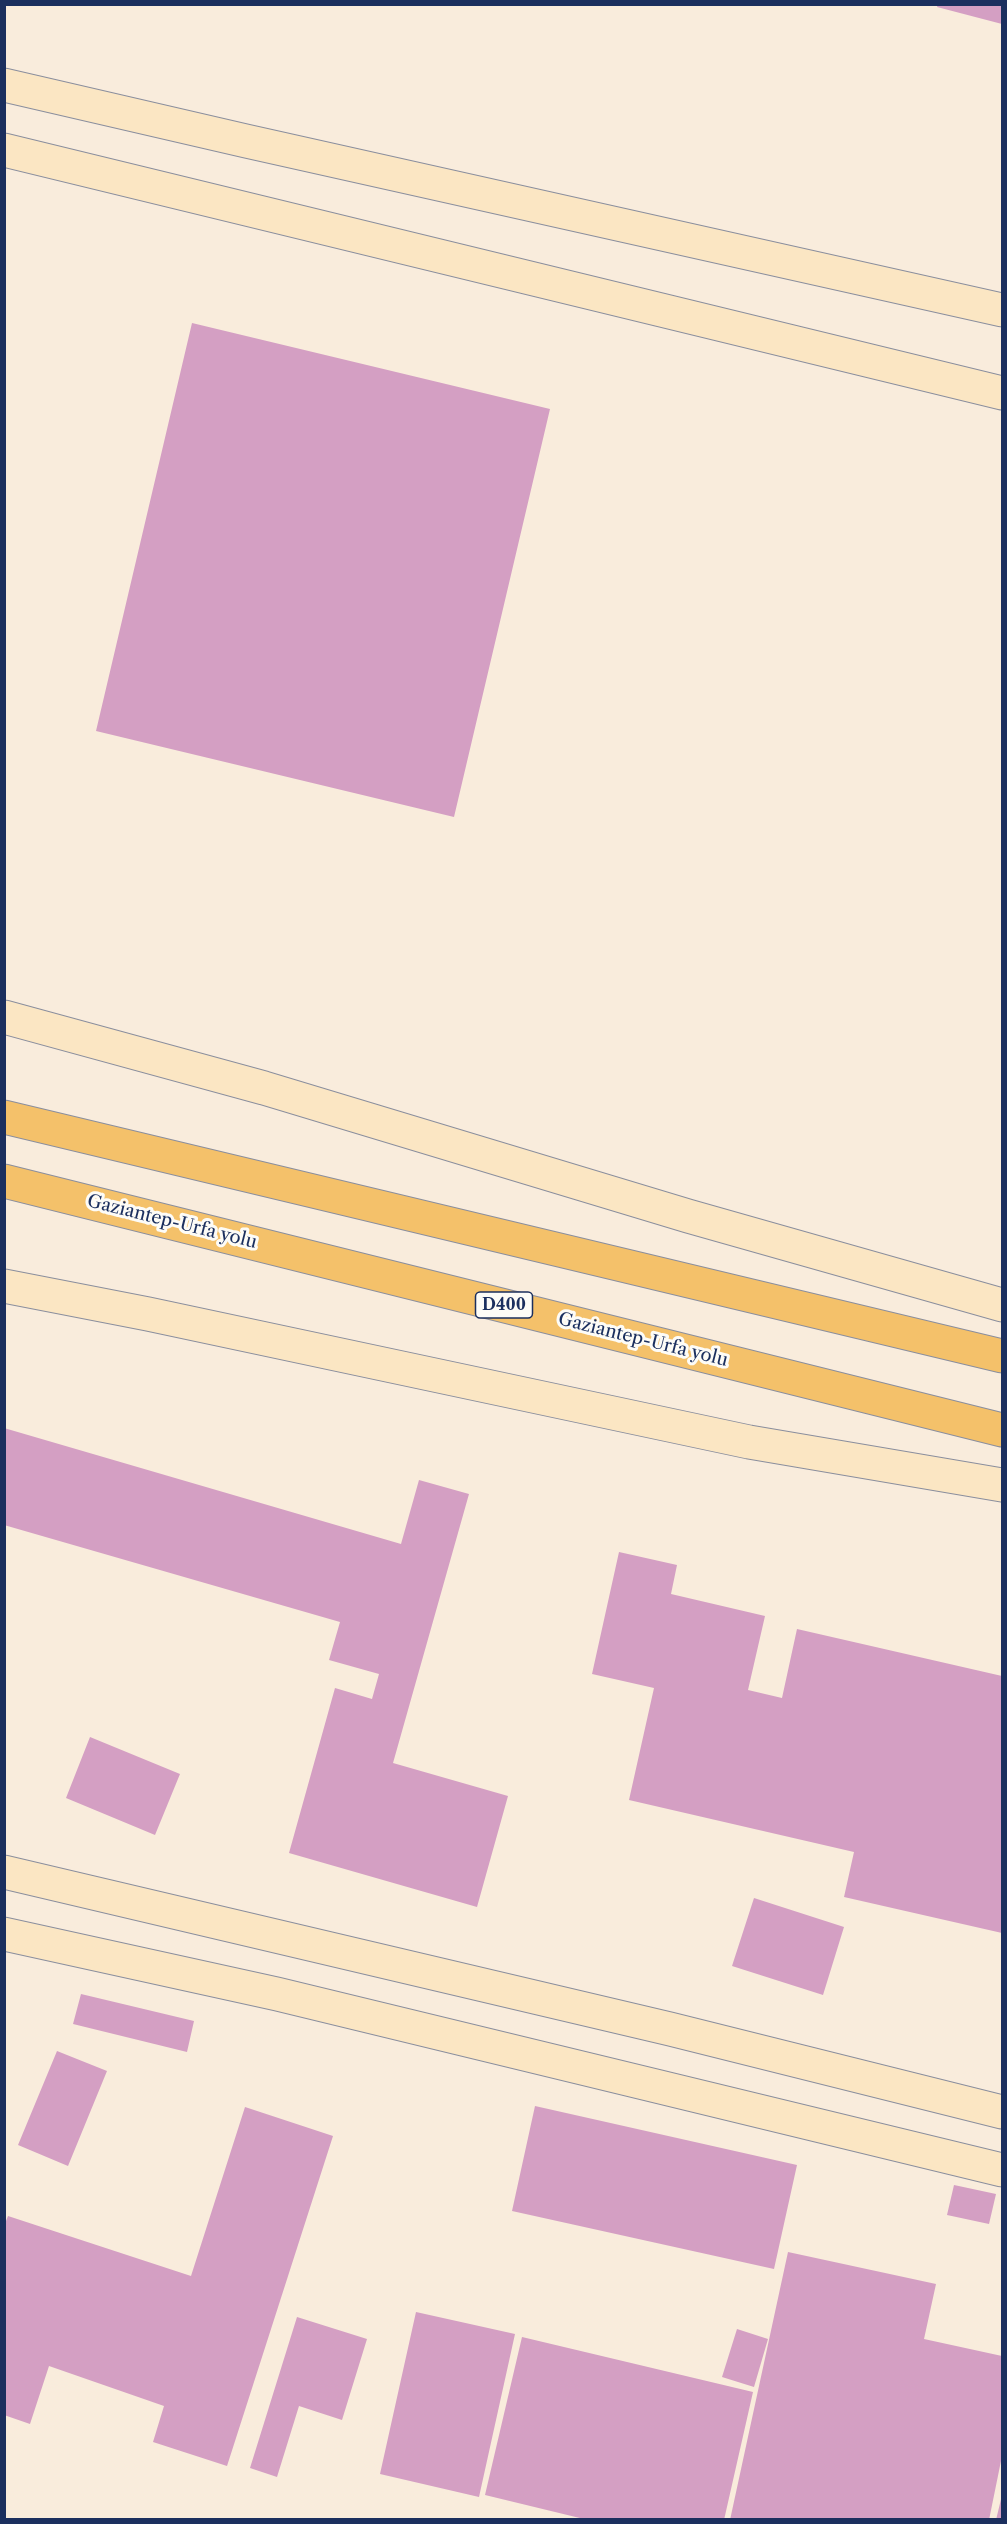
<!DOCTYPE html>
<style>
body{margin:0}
#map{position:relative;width:1007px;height:2524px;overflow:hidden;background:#f9ecdc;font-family:"Libre Caslon Text",serif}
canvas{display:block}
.frame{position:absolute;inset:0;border:6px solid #1b2f5e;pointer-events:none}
</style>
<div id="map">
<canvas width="1007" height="2524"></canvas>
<div class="frame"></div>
</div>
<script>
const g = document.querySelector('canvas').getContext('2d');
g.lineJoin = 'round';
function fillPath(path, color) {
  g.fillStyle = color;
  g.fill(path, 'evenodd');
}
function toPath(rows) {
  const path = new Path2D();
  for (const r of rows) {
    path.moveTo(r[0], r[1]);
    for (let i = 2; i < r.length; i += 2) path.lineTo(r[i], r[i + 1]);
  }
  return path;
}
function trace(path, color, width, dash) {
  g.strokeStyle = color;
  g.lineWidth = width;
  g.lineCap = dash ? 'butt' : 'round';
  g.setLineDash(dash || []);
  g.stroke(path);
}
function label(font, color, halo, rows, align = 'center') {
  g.font = font + ' "Libre Caslon Text",serif';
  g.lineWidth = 6;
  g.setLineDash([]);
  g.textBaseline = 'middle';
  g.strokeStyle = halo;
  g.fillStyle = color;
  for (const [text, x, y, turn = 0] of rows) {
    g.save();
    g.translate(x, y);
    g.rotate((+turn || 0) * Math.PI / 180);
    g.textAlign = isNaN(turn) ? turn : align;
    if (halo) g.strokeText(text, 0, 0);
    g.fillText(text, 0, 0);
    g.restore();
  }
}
fillPath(toPath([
 [938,4,1002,4,1002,24,937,7],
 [192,323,550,409,454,817,96,731],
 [4,1428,401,1544,419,1480,469,1494,393,1763,508,1796,477,1907,289,1853,335,1688,372,1699,379,1674,329,1660,340,1622,4,1525],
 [619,1552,677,1565,671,1594,765,1616,748,1690,782,1698,797,1629,1002,1676,1002,1933,844,1897,854,1852,629,1800,654,1688,592,1674],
 [90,1737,180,1774,155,1835,66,1798],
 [754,1898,844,1927,823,1995,732,1966],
 [81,1994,194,2021,187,2052,73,2024],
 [57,2051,107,2071,68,2166,18,2145],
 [535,2106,797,2165,774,2269,512,2211],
 [245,2107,333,2136,227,2466,153,2442,164,2406,49,2366,30,2424,4,2415,4,2226,8,2216,191,2276],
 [954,2185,996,2194,989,2224,947,2215],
 [788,2252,936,2284,924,2339,1002,2356,1002,2456,989,2520,730,2520],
 [416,2312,515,2334,479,2497,380,2474],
 [297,2317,367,2339,342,2420,299,2406,277,2477,250,2468],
 [737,2329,768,2339,754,2387,722,2377],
 [522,2337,753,2392,724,2520,588,2520,485,2495],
 [1002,2495,1002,2520,996,2520]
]), '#d49fc3');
const secondary = toPath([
 [4,85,246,141,1002,310],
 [4,150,1002,393],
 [4,1017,264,1088,688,1216,1002,1305],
 [4,1286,148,1314,749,1442,1002,1485],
 [4,1872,670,2029,1002,2112],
 [4,1934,277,1994,1002,2170]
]);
const highway = toPath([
 [4,1117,1002,1356],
 [4,1181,1002,1430]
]);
trace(secondary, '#8a8e9d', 35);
trace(highway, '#8a8e9d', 35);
trace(secondary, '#fbe6c3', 33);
trace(highway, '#f4c16a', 33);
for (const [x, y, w] of [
 [504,1305,57]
]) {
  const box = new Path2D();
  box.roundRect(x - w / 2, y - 13, w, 26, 4.5);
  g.fillStyle = '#fdfcf7';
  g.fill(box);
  trace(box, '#1b2f5e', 1.5);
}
label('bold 16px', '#1b2f5e', null, [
 ["D400",504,1305]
]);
label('18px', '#1b2f5e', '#fdfcf7', [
 ["Gaziantep-Urfa yolu",172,1222,14],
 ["Gaziantep-Urfa yolu",643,1340,14]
]);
</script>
